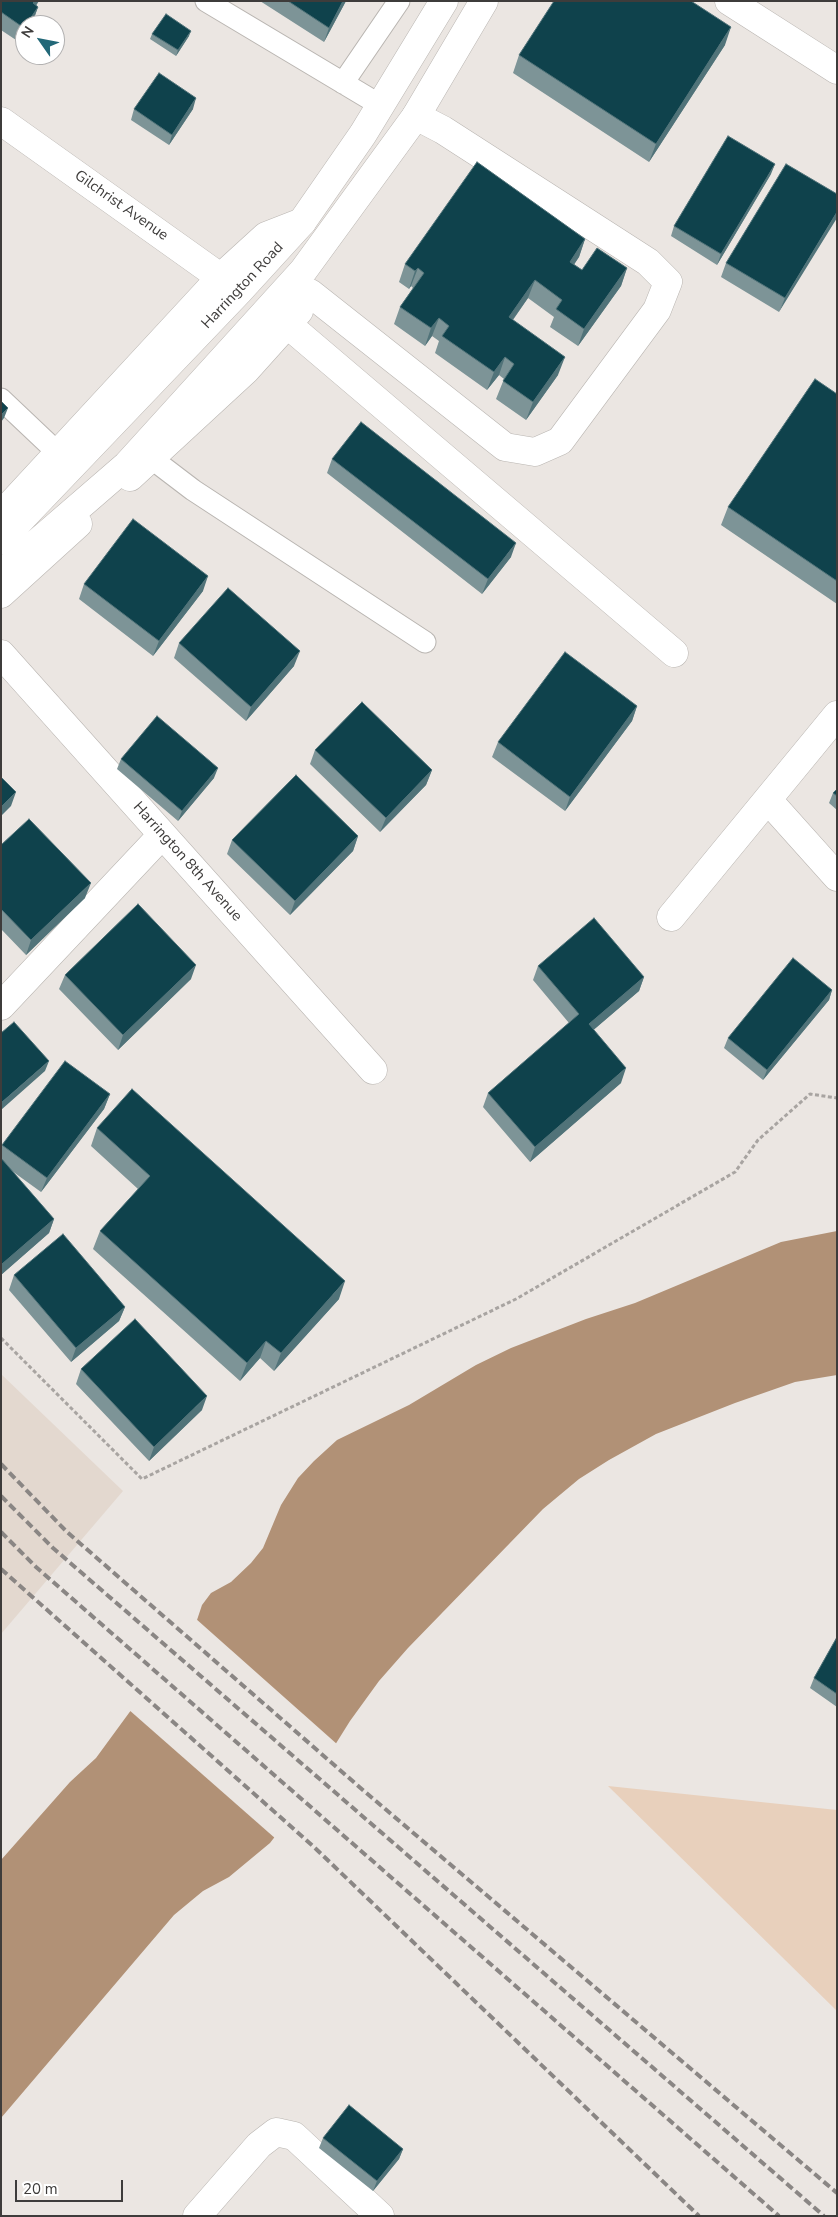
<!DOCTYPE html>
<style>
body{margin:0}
#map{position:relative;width:838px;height:2217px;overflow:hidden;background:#ebe6e2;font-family:"Nunito Sans",sans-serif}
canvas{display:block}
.frame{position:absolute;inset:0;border:2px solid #3e3c3b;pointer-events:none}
.north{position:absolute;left:15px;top:15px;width:50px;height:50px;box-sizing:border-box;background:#fff;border:1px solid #b2b1b1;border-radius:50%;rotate:303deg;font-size:14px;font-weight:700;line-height:20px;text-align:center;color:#3e3c3b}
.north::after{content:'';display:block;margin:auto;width:18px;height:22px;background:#226878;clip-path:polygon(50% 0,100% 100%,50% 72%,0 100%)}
.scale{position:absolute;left:15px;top:2180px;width:108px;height:22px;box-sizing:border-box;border:2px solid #3e3c3b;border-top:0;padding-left:6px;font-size:15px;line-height:18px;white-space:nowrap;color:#3e3c3b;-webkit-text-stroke:4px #fff;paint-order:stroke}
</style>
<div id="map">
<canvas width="838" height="2217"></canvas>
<div class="frame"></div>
<div class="north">N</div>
<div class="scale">20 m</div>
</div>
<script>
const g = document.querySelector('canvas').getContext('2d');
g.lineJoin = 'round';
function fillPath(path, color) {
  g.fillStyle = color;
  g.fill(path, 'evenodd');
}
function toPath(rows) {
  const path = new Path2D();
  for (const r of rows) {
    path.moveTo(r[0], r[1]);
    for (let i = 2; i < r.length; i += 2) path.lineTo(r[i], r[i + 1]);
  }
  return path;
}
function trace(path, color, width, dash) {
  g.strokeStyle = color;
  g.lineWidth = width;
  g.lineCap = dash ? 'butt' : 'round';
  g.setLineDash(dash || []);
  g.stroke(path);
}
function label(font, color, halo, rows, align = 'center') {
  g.font = font + ' "Nunito Sans",sans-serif';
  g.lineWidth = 5;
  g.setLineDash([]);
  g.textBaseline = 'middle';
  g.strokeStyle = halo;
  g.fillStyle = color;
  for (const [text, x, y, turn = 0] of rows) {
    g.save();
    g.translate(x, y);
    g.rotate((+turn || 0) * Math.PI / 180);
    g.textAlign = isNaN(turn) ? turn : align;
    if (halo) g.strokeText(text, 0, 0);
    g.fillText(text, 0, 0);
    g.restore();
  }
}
fillPath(toPath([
 [1,1374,123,1491,1,1634]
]), '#e3d8cf');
fillPath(toPath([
 [608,1786,837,1810,837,2011]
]), '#e8d0bc');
fillPath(toPath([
 [837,1231,837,1375,795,1382,735,1403,656,1434,609,1460,579,1479,543,1509,408,1648,379,1681,350,1721,290,1817,270,1843,229,1877,203,1891,174,1915,1,2118,1,1860,70,1782,96,1758,197,1620,202,1605,211,1593,231,1582,251,1563,263,1548,281,1505,298,1478,314,1461,337,1440,409,1405,476,1365,511,1348,586,1319,635,1303,781,1242]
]), '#b19176');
fillPath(toPath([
 [195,1618,338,1745,292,1819,276,1839,128,1709]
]), '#ebe6e2');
const lane = toPath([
 [206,1,380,105],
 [343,83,399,1],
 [1,399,58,453],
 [151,458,193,490,425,642]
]);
const street = toPath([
 [729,1,837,70],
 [1,121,234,287],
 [310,293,505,447,535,452,560,441,657,310,668,282,648,262,443,130,416,116],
 [287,324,674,653],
 [130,477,246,370,299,311],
 [1,515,221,277,266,236,302,222],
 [1,594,78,524],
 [1,654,373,1070],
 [768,800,837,877],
 [671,917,837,715],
 [1,1006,162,835],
 [197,2216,259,2145,276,2132,294,2136,380,2216]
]);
const secondary = toPath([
 [1,540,239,291,302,222,363,134,444,1],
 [1,574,127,465,303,271,416,116,484,1]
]);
trace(lane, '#b9b5b1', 23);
trace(street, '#b9b5b1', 29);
trace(secondary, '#b9b5b1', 29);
trace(toPath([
 [1,1338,142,1479,516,1299,735,1172,758,1140,810,1094,837,1098]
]), '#a8a4a1', 3, [4, 2.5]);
trace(lane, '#fff', 21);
trace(street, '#fff', 28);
trace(secondary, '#fff', 28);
trace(toPath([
 [1,1464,67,1532,364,1791,837,2193],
 [1,1496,53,1548,824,2216],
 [1,1532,36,1567,779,2216],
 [1,1569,314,1847,699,2216]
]), '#8a8684', 4, [8, 4]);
fillPath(toPath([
 [1,1,36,5,38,7,33,21,19,42,1,30],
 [260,1,346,1,324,42],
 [152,34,189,36,176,56,150,39],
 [725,45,649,162,513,73,519,55],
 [134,109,193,109,169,145,131,120],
 [771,174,717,265,671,236,674,226],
 [837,194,779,312,721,277,726,263],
 [585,239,579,257,574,264,582,270,627,268,621,286,578,346,550,327,554,317,528,298,513,320,558,375,526,420,496,399,504,379,499,375,487,390,435,353,439,341,432,336,425,346,394,324,400,307,413,288,411,286,409,289,399,282,405,264],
 [837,394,837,604,721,525,728,507],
 [332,459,511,557,482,594,327,473],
 [84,584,203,591,153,656,79,599],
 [179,643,294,666,246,721,174,658],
 [637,706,632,721,565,811,492,757,498,742],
 [315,750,432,770,426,785,380,832,310,764],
 [121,759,214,778,178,821,117,769],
 [837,789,837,810,829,803,833,793],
 [358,836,353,851,290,915,227,854,232,840],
 [1,845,85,898,26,955,1,929],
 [538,966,644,977,639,991,593,1030,621,1083,530,1162,483,1107,488,1093,569,1023,533,980],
 [65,975,191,979,118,1050,59,989],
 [832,990,829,1000,763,1080,724,1048,728,1038],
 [110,1094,104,1109,41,1192,12,1171,54,1219,49,1233,1,1275,2,1145],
 [97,1128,339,1299,274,1371,260,1358,240,1381,93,1249,100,1231,138,1189,91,1146],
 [14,1275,125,1307,119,1321,71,1362,9,1290],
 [81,1369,202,1410,149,1461,76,1384],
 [837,1637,837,1707,810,1688,814,1678],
 [323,2138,403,2149,399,2159,373,2191,319,2148]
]), '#7d9497');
fillPath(toPath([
 [35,1,39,1,28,18,33,3],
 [343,1,346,1,324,42,329,28],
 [38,7,33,21,30,25,26,25],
 [25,26,25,33,19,42,24,28],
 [731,27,725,45,649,162,656,144],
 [191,31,189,36,176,56,178,50],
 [196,98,193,109,169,145,172,135],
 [775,164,771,174,717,265,721,254],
 [837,212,837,218,779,312,785,298],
 [585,239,579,257,564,280,570,262],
 [418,268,411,286,409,289,415,271],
 [627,268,621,286,578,346,584,329],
 [535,280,528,298,502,335,509,317],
 [439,318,432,336,425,346,431,328],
 [505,357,499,375,487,390,494,372],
 [565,357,558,375,526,420,533,402],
 [8,408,4,418,1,422,1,415],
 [516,543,511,557,482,594,488,579],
 [208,576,203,591,153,656,159,641],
 [300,651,294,666,246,721,251,707],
 [637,706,632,721,565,811,570,797],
 [218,768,214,778,178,821,182,811],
 [432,770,426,785,380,832,386,818],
 [16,792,11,806,1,816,1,807],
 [358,836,353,851,290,915,295,901],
 [91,883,85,898,26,955,31,940],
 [196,965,191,979,118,1050,123,1035],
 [644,977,639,991,583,1039,589,1024],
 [832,990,829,1000,763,1080,767,1070],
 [49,1061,45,1071,1,1110,1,1103],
 [626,1068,621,1083,530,1162,535,1147],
 [110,1094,104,1109,41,1192,47,1178],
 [54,1219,49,1233,1,1275,2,1264],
 [345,1281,339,1299,274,1371,281,1353],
 [125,1307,119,1321,71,1362,76,1348],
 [266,1341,260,1358,240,1381,247,1363],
 [207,1396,202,1410,149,1461,154,1447],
 [403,2149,399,2159,373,2191,377,2181]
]), '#517379');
const building = toPath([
 [1,1,35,1,33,3,38,7,24,28,1,12,1,1],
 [288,1,343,1,329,28,288,1],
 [554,1,691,1,731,27,656,144,519,55,554,1],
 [166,14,191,31,178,50,152,34,166,14],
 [159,73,196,98,172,135,134,109,159,73],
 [728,136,775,164,721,254,674,226,728,136],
 [477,162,585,239,570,262,582,270,597,248,627,268,584,329,556,309,562,300,535,280,509,317,565,357,533,402,503,381,514,364,505,357,494,372,442,336,449,326,439,318,431,328,400,307,424,273,418,268,415,271,405,264,477,162],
 [786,164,837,194,837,212,785,298,726,263,786,164],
 [815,379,837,394,837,581,728,507,815,379],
 [1,401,8,408,1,415,1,401],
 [361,422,516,543,488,579,332,459,361,422],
 [133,519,208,576,159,641,84,584,133,519],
 [228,588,300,651,251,707,179,643,228,588],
 [565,652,637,706,570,797,498,742,565,652],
 [362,702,432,770,386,818,315,750,362,702],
 [157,716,218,768,182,811,121,759,157,716],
 [296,775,358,836,295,901,232,840,296,775],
 [1,777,16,792,1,807,1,777],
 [837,789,837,796,833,793,837,789],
 [29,819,91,883,31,940,1,909,1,845,29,819],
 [138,904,196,965,123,1035,65,975,138,904],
 [594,918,644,977,589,1024,626,1068,535,1147,488,1093,579,1014,538,966,594,918],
 [793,958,832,990,767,1070,728,1038,793,958],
 [14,1022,49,1061,1,1103,1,1033,14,1022],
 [65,1061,110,1094,47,1178,2,1145,65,1061],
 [132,1089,345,1281,281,1353,266,1341,247,1363,100,1231,150,1176,97,1128,132,1089],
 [1,1158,54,1219,2,1264,1,1264,1,1158],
 [63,1234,125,1307,76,1348,14,1275,63,1234],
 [135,1319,207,1396,154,1447,81,1369,135,1319],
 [837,1637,837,1694,814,1678,837,1637],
 [349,2105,403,2149,377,2181,323,2138,349,2105]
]);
fillPath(building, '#0f424c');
trace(building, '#517379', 1);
label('15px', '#3e3c3b', '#fff', [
 ["Gilchrist Avenue",121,206,35],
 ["Harrington Road",243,286,-47],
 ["Harrington 8th Avenue",187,862,48]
]);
</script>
